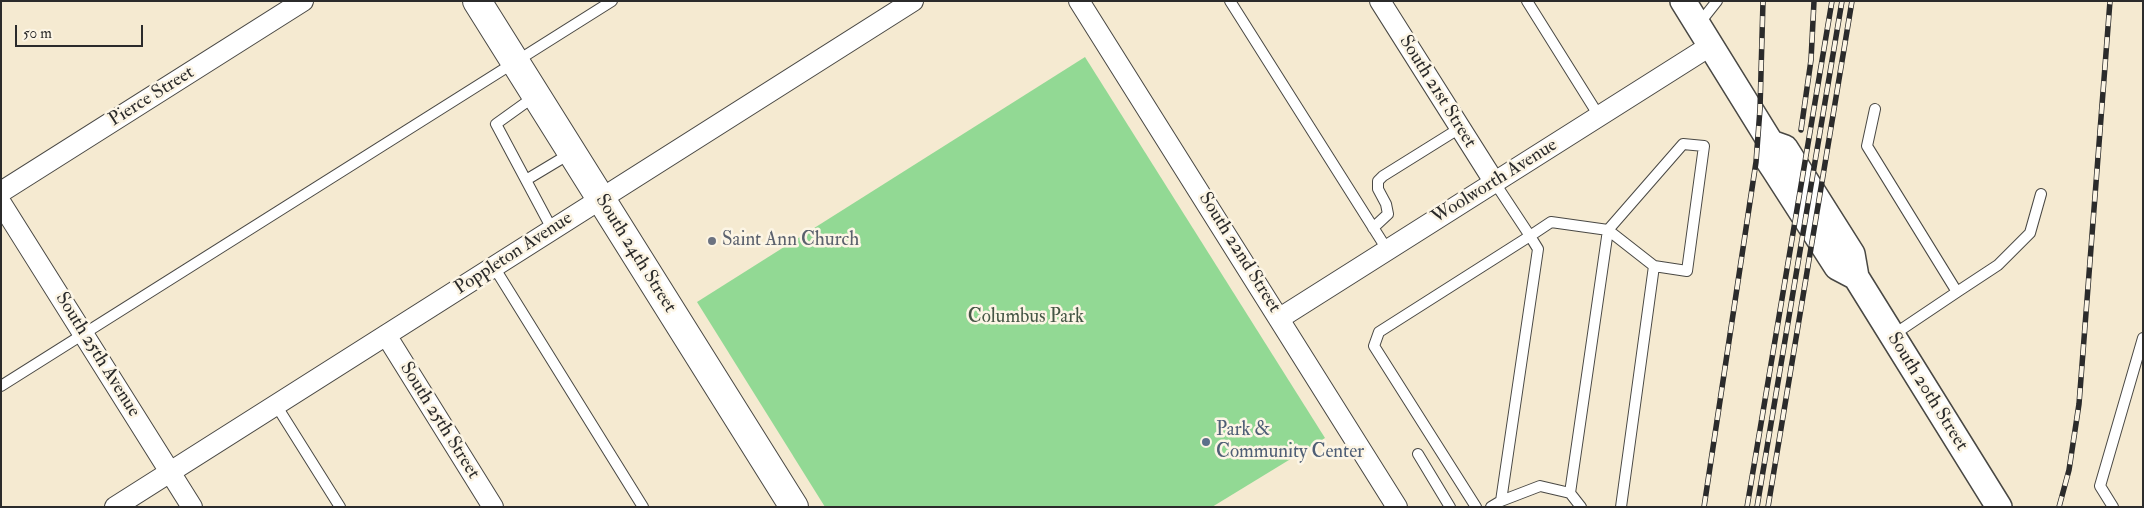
<!DOCTYPE html>
<style>
body{margin:0}
#map{position:relative;width:2144px;height:508px;overflow:hidden;background:#f5ead1;font-family:"IM FELL Double Pica",serif}
canvas{display:block}
.frame{position:absolute;inset:0;border:2px solid #2b2b2b;pointer-events:none}
.scale{position:absolute;left:15px;top:25px;width:128px;height:22px;box-sizing:border-box;border:2px solid #2b2b2b;border-top:0;padding-left:6px;font-size:15px;line-height:18px;white-space:nowrap;color:#2b2b2b;-webkit-text-stroke:4px #fcf5e5;paint-order:stroke}
</style>
<div id="map">
<canvas width="2144" height="508"></canvas>
<div class="frame"></div>
<div class="scale">50 m</div>
</div>
<script>
const g = document.querySelector('canvas').getContext('2d');
g.lineJoin = 'round';
function fillPath(path, color) {
  g.fillStyle = color;
  g.fill(path, 'evenodd');
}
function toPath(rows) {
  const path = new Path2D();
  for (const r of rows) {
    path.moveTo(r[0], r[1]);
    for (let i = 2; i < r.length; i += 2) path.lineTo(r[i], r[i + 1]);
  }
  return path;
}
function trace(path, color, width, dash) {
  g.strokeStyle = color;
  g.lineWidth = width;
  g.lineCap = dash ? 'butt' : 'round';
  g.setLineDash(dash || []);
  g.stroke(path);
}
function label(font, color, halo, rows, align = 'center') {
  g.font = font + ' "IM FELL Double Pica",serif';
  g.lineWidth = 5;
  g.setLineDash([]);
  g.textBaseline = 'middle';
  g.strokeStyle = halo;
  g.fillStyle = color;
  for (const [text, x, y, turn = 0] of rows) {
    g.save();
    g.translate(x, y);
    g.rotate((+turn || 0) * Math.PI / 180);
    g.textAlign = isNaN(turn) ? turn : align;
    if (halo) g.strokeText(text, 0, 0);
    g.fillText(text, 0, 0);
    g.restore();
  }
}
fillPath(toPath([
 [1085,57,1325,438,1212,507,825,507,697,302]
]), '#92d994');
const service = toPath([
 [1230,1,1388,251],
 [1527,1,1599,116],
 [1698,25,1717,1],
 [535,96,496,124,552,229],
 [1875,109,1867,146,1957,292,1893,335],
 [526,180,571,153],
 [1373,228,1388,214,1386,204,1378,189,1378,181,1383,176,1460,128],
 [494,267,643,507],
 [1957,292,1998,265,2030,233,2041,194],
 [1,386,612,1],
 [276,405,340,507],
 [1418,454,1450,507],
 [1501,501,1538,249,1530,236,1551,222,1608,230,1654,266,1687,271,1704,146,1683,144,1608,230,1570,493],
 [1476,507,1374,346,1379,332,1530,236,1495,183],
 [1491,507,1501,501,1540,486,1570,493,1581,507],
 [1621,507,1654,266],
 [2113,507,2100,486,2143,338]
]);
const minor = toPath([
 [1079,1,1397,507],
 [1380,1,1495,183],
 [1,192,303,1],
 [1,203,192,507],
 [1280,318,1710,46],
 [386,335,493,507],
 [115,507,913,1]
]);
const tertiary = toPath([
 [1683,1,1771,143,1785,148,1852,254,1856,277,1999,507],
 [1771,143,1768,160,1774,169,1837,267,1856,277]
]);
const secondary = toPath([
 [477,1,794,507]
]);
trace(service, '#494844', 12);
trace(minor, '#494844', 22);
trace(tertiary, '#494844', 28);
trace(secondary, '#494844', 30);
trace(service, '#fff', 10);
trace(minor, '#fff', 20);
trace(tertiary, '#fff', 25);
trace(secondary, '#fff', 28);
const rail = toPath([
 [1801,130,1811,60,1814,1],
 [1704,507,1756,162,1760,109,1763,1],
 [1747,507,1832,1],
 [1757,507,1842,1],
 [1768,507,1852,1],
 [2059,507,2069,470,2079,404,2110,1]
]);
trace(rail, '#2b2b2b', 5.5);
trace(rail, '#fcf5e5', 4, [11]);
for (const [x, y, r, color] of [
 [712,241,5,"#6b7280"],
 [1206,442,5,"#5c6f8a"]
]) {
  const dot = new Path2D();
  dot.arc(x, y, r, 0, 2 * Math.PI);
  g.fillStyle = color;
  g.fill(dot);
  trace(dot, '#fcf5e5', 2);
}
label('19px', '#2b2b2b', '#fcf5e5', [
 ["South 21st Street",1437,92,58],
 ["Pierce Street",152,97,-32],
 ["Woolworth Avenue",1495,182,-32],
 ["South 22nd Street",1239,253,58],
 ["Poppleton Avenue",514,254,-33],
 ["South 24th Street",635,254,58],
 ["South 25th Avenue",97,355,58],
 ["South 20th Street",1927,392,58],
 ["South 25th Street",439,421,58]
]);
label('19px', '#5b616d', '#fcf5e5', [
 ["Saint Ann Church",722,241]
], 'left');
label('19px', '#455645', '#fcf5e5', [
 ["Columbus Park",1026,318]
]);
label('19px', '#4e5e75', '#fcf5e5', [
 ["Park &",1216,431],
 ["Community Center",1216,453]
], 'left');
</script>
